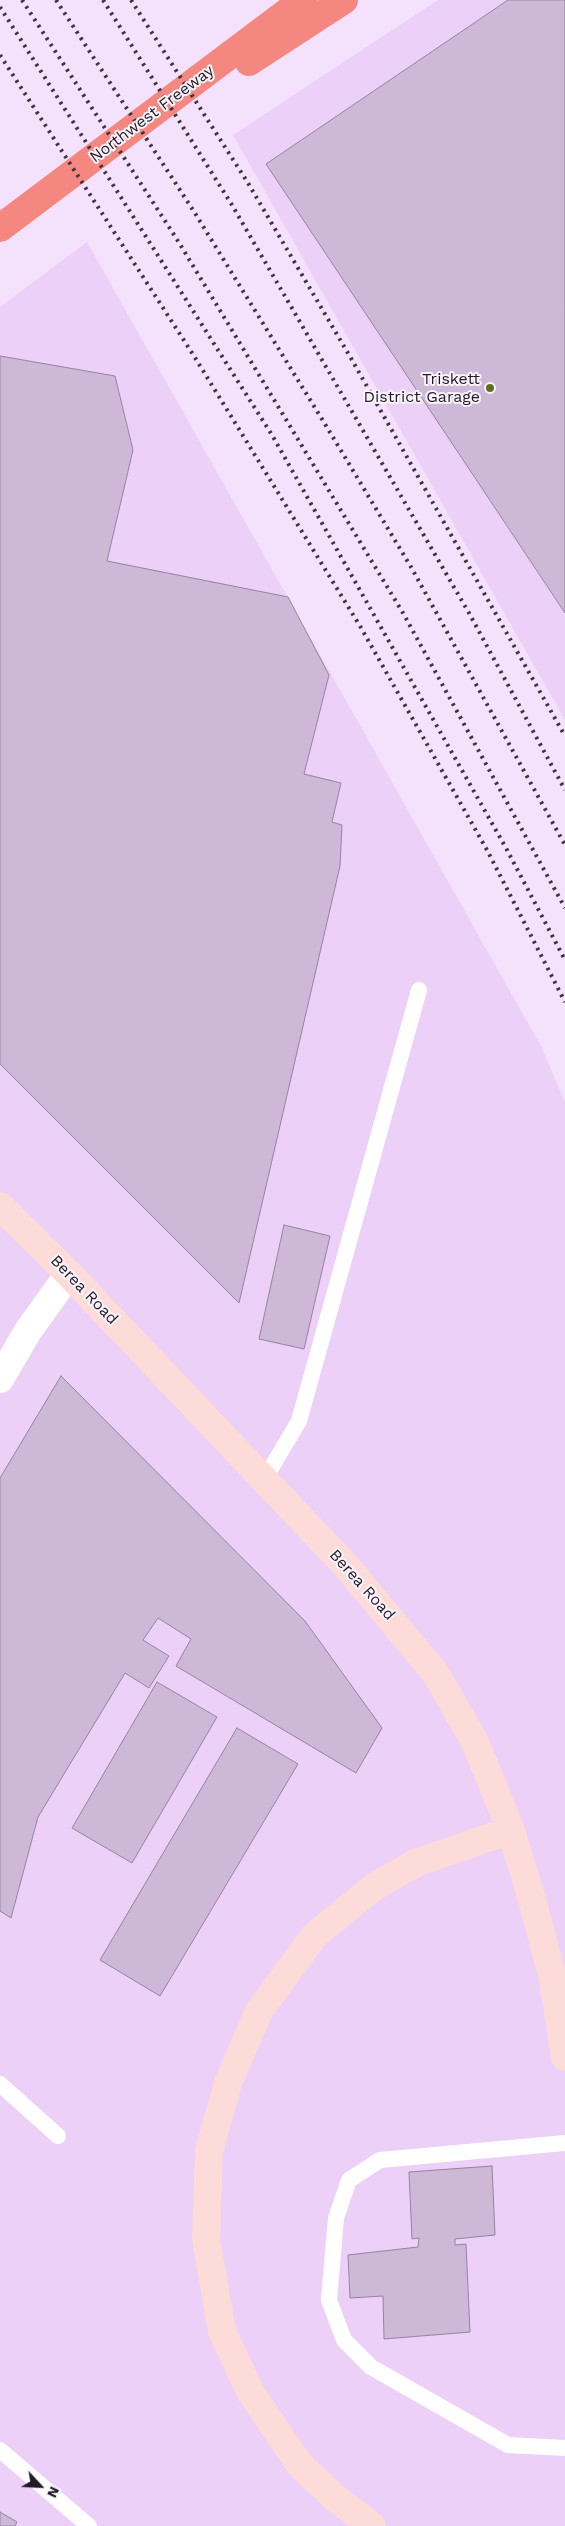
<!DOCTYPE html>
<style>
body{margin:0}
#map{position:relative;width:565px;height:2526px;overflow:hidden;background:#f4e1fb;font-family:"Work Sans",sans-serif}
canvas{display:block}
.north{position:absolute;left:15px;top:2461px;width:50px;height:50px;-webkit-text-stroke:4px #f9f4fb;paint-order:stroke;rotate:115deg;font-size:14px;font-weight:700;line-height:20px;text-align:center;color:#231a26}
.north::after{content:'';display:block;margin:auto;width:18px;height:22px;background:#231a26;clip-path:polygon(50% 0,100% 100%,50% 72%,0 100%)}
</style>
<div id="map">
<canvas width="565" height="2526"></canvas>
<div class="north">N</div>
</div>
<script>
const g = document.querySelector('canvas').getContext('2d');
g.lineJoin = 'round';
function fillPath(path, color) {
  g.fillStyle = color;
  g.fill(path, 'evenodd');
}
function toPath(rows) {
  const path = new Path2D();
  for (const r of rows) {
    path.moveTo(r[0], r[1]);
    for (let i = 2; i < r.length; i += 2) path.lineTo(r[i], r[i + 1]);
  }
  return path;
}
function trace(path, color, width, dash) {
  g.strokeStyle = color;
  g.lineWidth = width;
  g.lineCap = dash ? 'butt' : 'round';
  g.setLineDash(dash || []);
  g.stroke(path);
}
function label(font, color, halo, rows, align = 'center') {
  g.font = font + ' "Work Sans",sans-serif';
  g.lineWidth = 4;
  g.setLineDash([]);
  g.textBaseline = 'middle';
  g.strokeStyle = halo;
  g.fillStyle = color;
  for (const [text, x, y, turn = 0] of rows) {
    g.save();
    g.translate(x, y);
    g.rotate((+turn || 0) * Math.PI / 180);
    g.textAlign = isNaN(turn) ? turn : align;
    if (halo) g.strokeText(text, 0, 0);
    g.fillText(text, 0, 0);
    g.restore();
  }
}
fillPath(toPath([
 [438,0,565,0,565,720,233,135],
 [87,242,541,1046,565,1102,565,2526,0,2526,0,307]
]), '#ecd0f7');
const building = toPath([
 [508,0,565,0,565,613,266,164,508,0],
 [0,356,115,376,133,450,107,561,288,597,329,675,304,774,341,783,332,822,342,825,340,866,239,1303,0,1064,0,356],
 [284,1225,330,1236,304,1349,259,1339,284,1225],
 [61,1376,305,1621,382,1728,356,1773,176,1666,191,1639,158,1618,143,1640,169,1656,149,1688,125,1673,38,1817,11,1918,0,1911,0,1478,61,1376],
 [157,1682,217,1717,132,1863,72,1828,157,1682],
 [237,1728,298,1764,160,1996,100,1960,237,1728],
 [492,2166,495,2235,455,2239,455,2245,466,2244,470,2332,384,2339,383,2296,350,2298,348,2255,418,2247,419,2238,412,2239,409,2172,492,2166],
 [0,2512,17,2522,15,2526,0,2526,0,2512]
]);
fillPath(building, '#ceb8d7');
trace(building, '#9883a1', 1);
trace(toPath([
 [264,1480,299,1421,419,990],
 [0,2084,58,2136],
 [565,2143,380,2160,349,2180,336,2218,329,2300,344,2340,371,2367,508,2445,565,2448],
 [0,2450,89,2526]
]), '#fff', 16);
trace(toPath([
 [0,1379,28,1331,69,1274]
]), '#fff', 28);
trace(toPath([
 [0,1206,69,1274,348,1568,436,1674,475,1742,511,1830,533,1903,553,1979,565,2057],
 [372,2526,335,2498,299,2464,251,2393,222,2331,206,2239,209,2151,228,2083,259,2011,315,1935,375,1886,418,1862,511,1830]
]), '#fcdbd9', 28);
trace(toPath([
 [249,62,344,0],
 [0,228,303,0]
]), '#f48881', 28);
trace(toPath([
 [22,0,178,241,403,613,565,908],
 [56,0,193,210,325,424,411,567,565,845],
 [103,0,232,205,469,613,565,790],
 [131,0,248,183,352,360,565,736],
 [0,7,272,435,506,848,565,960],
 [0,55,194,356,360,626,487,850,565,1002]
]), '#3d3341', 4, [2.5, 5]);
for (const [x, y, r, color] of [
 [490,388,5,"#5c6f1d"]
]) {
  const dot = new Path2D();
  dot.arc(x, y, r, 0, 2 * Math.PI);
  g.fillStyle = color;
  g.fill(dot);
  trace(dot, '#f9f4fb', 2);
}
label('16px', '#231a26', '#f9f4fb', [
 ["Northwest Freeway",152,114,-37],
 ["Berea Road",84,1290,46],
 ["Berea Road",362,1585,48]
]);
label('16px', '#231a26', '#f9f4fb', [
 ["Triskett",480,379],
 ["District Garage",480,397]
], 'right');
</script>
